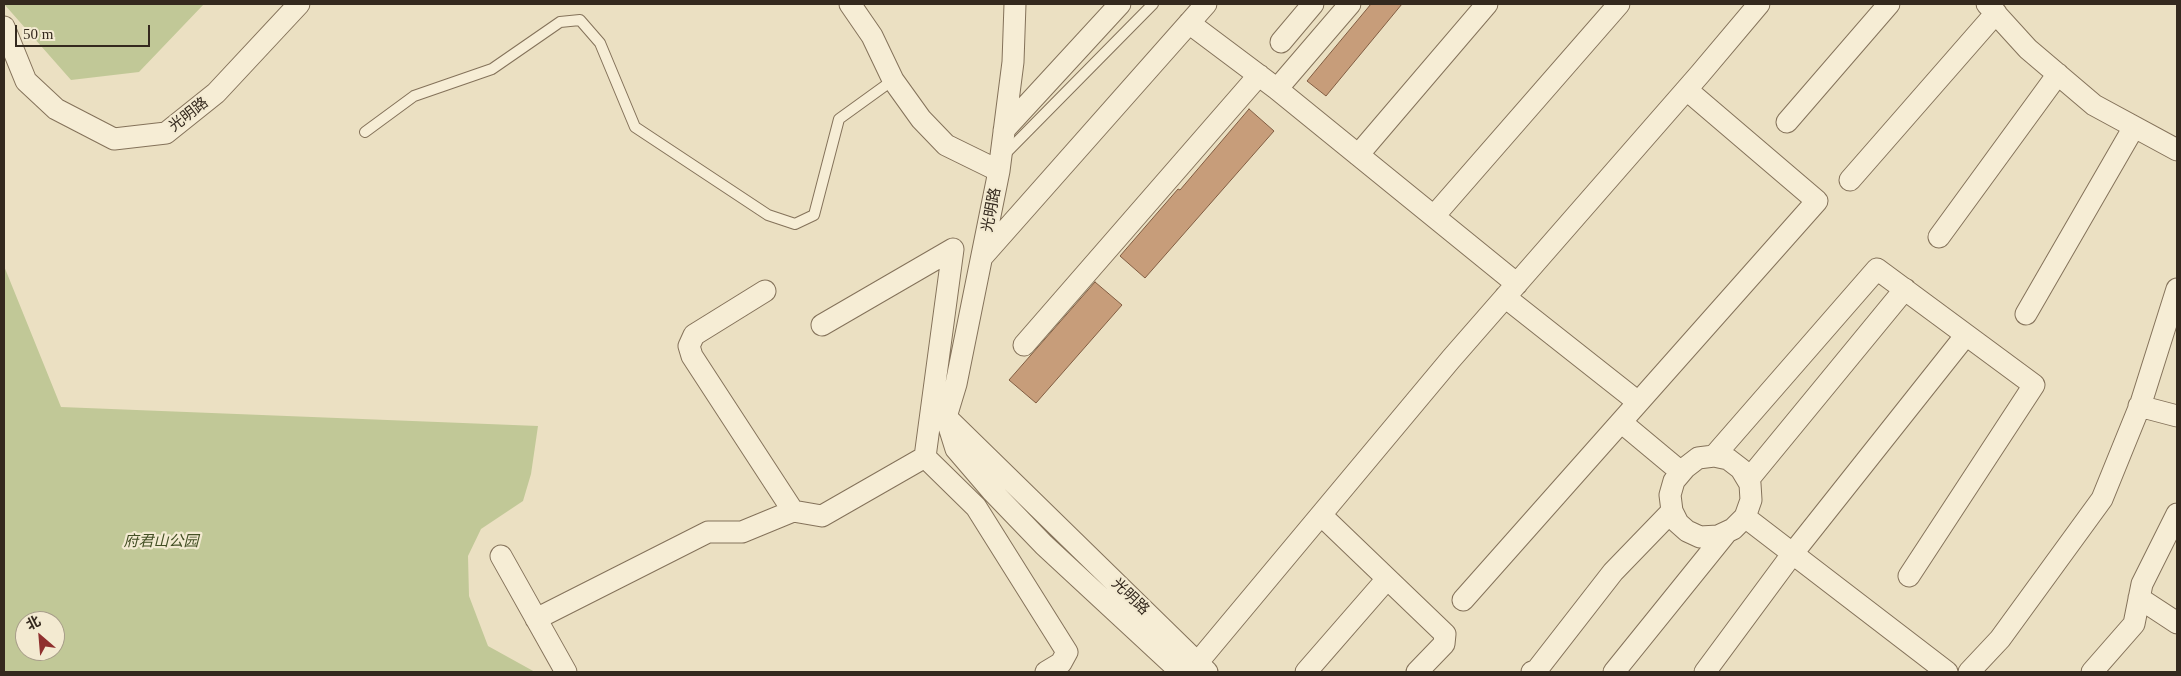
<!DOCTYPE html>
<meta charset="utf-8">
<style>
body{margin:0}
#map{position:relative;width:2181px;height:676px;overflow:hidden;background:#ebe0c2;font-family:"Times New Roman","Noto Sans SC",serif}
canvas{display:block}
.frame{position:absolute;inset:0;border:5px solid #34291e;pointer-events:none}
.north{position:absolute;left:15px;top:611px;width:50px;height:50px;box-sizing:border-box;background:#f3ead1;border:1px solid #a79d89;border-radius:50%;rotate:333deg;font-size:14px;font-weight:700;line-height:20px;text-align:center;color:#34291e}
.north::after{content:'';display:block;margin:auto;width:18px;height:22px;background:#8f302e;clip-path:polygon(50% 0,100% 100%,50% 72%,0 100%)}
.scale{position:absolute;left:15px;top:25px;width:135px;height:22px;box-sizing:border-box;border:2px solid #34291e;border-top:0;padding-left:6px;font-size:15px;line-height:18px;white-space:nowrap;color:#34291e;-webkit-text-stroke:4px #f3ead1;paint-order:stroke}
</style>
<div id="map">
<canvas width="2181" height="676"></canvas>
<div class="frame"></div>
<div class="north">北</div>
<div class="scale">50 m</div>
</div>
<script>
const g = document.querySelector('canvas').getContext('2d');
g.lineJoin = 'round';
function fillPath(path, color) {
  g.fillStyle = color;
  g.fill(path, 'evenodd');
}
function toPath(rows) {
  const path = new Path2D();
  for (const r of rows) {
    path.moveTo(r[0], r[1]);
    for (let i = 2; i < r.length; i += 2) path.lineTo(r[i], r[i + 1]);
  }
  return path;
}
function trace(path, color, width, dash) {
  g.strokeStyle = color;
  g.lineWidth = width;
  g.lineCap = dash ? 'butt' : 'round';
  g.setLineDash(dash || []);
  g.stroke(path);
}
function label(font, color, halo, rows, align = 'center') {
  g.font = font + ' "Times New Roman","Noto Sans SC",serif';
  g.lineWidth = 4.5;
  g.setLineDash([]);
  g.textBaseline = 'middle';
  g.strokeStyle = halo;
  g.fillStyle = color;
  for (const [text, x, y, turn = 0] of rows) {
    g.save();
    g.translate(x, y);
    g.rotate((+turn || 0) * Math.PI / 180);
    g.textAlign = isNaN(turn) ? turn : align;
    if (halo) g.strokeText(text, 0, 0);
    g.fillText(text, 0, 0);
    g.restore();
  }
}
fillPath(toPath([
 [4,4,204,4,139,72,71,80],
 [4,266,61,407,538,426,531,474,523,501,481,529,468,556,469,596,488,646,535,672,4,672],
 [25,621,55,621,55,651,25,651]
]), '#c1c897');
const building = toPath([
 [1371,4,1402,4,1326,96,1307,81,1371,4],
 [1249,109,1274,131,1145,278,1120,256,1178,189,1180,190,1249,109],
 [1095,282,1122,305,1036,403,1009,380,1095,282]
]);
fillPath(building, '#c79d7a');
trace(building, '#815d42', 1);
const service = toPath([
 [365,132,414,96,492,69,560,22,580,20,600,43,635,127,768,215,795,224,814,215,839,119,893,80],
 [1003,156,1153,4]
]);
const minor = toPath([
 [850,4,872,36,893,80,921,119,946,145,999,171,956,384,946,417,956,449,992,491,1044,545,1181,672],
 [1987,4,2028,49,2094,105,2177,150],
 [1189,23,1277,89,1517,284],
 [4,27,26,81,56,109,114,139,166,133,216,93,299,4],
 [1281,42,1313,4],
 [1277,89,1350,4],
 [1787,122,1889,4],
 [1004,130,1120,4],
 [1358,155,1487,4],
 [999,171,1013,62,1015,4],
 [1850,180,1996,13],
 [1434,216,1619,4],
 [1939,237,2058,74],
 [983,256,1206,4],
 [765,291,694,335,689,346,692,356,793,511],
 [1505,297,1638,402],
 [2026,314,2134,127],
 [822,325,953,249,925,457,976,507,1067,652,1061,663,1046,672],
 [1024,345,1259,75],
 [2139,406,2177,416],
 [948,419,1207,672],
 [1621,422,1681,472],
 [1714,456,1877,269,2034,385,1909,576],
 [1748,480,1905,289],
 [1321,515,1445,634,1444,644,1417,672],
 [1745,517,1947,672],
 [501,556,566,672],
 [2139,598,2177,623],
 [1463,600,1817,201,1687,90],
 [536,619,708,532,742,532,793,511,822,516,925,457],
 [1198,662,1451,359,1700,74,1759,4],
 [1306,672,1387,579],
 [1532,672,1536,671,1613,572,1672,511,1670,495,1674,481,1685,468,1698,458,1714,456,1728,459,1741,469,1750,484,1751,500,1745,517,1733,529,1718,536,1700,537,1687,531,1678,523,1672,511],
 [1614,672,1727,532],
 [1705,672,1793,553,1966,335],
 [1969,672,2000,639,2102,499,2141,403,2177,289],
 [2092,672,2134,624,2142,584,2177,514]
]);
trace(service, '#84725a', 12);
trace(minor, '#84725a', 23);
trace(service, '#f6edd5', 10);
trace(minor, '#f6edd5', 21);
label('15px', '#34291e', '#f3ead1', [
 ["光明路",189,115,-38],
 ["光明路",992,210,-79],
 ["光明路",1130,597,44]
]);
label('italic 15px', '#445025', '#f3ead1', [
 ["府君山公园",161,542]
]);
</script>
